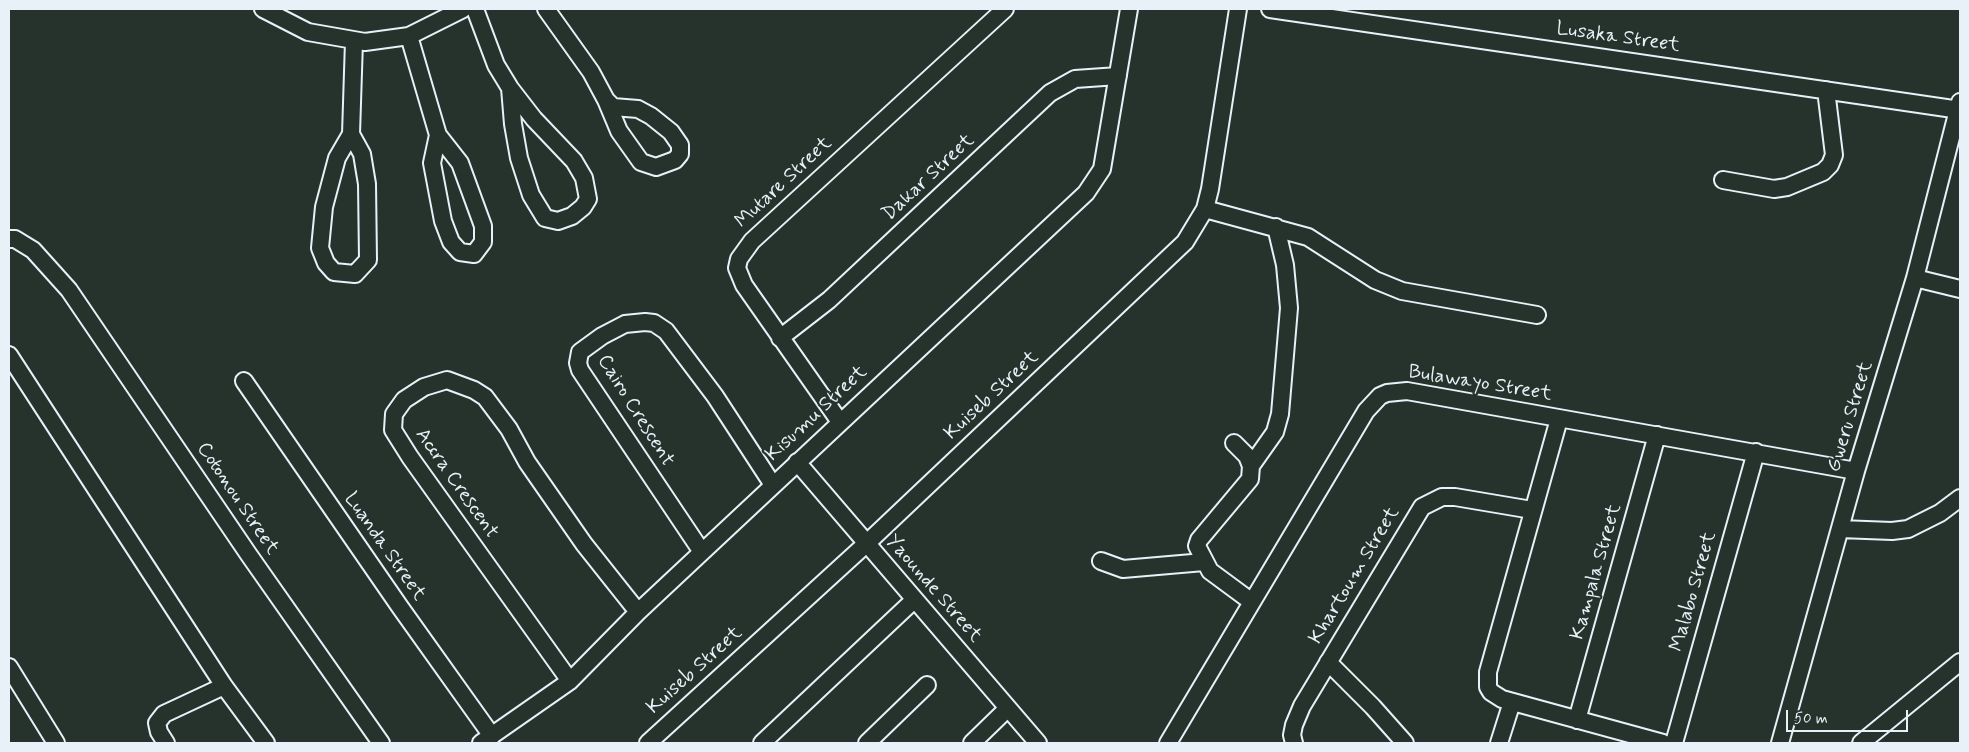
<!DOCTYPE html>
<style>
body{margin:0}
#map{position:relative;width:1969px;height:752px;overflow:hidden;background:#26332d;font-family:Mynerve,sans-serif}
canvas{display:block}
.frame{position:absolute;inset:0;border:10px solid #e8f1f8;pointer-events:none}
.scale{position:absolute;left:1786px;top:710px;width:122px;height:22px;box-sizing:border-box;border:2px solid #e8f1f8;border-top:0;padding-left:6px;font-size:15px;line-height:18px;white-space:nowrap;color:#e8f1f8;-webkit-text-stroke:4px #26332d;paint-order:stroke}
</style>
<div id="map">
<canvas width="1969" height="752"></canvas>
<div class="frame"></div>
<div class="scale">50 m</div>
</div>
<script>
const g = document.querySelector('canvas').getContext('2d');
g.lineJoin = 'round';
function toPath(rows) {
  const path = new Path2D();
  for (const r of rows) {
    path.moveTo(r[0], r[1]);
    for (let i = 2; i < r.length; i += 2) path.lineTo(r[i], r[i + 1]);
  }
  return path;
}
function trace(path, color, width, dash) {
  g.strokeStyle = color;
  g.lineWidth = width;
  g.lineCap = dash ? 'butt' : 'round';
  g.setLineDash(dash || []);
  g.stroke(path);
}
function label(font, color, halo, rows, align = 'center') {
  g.font = font + ' Mynerve,sans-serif';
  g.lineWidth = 4.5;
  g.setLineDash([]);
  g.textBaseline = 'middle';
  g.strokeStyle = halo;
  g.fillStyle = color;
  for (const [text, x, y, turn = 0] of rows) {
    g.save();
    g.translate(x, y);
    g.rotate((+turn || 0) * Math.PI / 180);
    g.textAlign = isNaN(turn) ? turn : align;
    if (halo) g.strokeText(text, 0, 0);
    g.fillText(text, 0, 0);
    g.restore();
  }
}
const minor = toPath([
 [263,9,308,32,365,42,409,36,463,9],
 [475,9,496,65,510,88,534,119,574,161,584,178,588,199,583,207,572,216,558,221,545,218,531,195,519,158,513,124,510,88],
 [546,9,591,72,606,100,619,131,641,162,656,167,675,160,680,154,680,145,671,132,651,116,638,109,613,107,606,100],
 [1270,9,1960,110],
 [409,36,438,135,460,163,483,226,483,242,474,254,460,252,451,242,443,221,432,163,438,135],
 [351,134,337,158,324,207,320,248,326,263,334,272,355,274,368,260,367,184,362,154,351,134,354,41],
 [1723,180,1774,189,1787,187,1823,172,1830,165,1834,155,1826,90],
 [1205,209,1308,237,1375,280,1402,291,1537,315],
 [9,239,15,239,33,250,69,290,249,555,381,743],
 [1915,278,1960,289],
 [780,338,829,300,1050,93,1075,79,1118,76],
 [9,355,224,686,266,743],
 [244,381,400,607,492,736],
 [1559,419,1488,672,1488,687,1491,692,1502,699,1663,743],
 [840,422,744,285,737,268,739,259,752,241,1005,9],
 [1234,443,1247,456,1251,466,1250,479,1199,540,1197,546,1210,571,1252,602],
 [797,462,1038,743],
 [1251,466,1275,432,1280,414,1289,308,1285,265,1276,227],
 [1840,529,1892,531,1908,529,1940,513,1960,498],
 [702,552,580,370,578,363,580,352,602,336,625,324,645,322,654,323,666,331,715,396,773,485],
 [1101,561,1123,569,1204,562],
 [1328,662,1373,707,1405,743],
 [9,667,56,743],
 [570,681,410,457,393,430,394,414,404,400,424,387,447,380,474,390,485,397,509,429,527,462,584,544,638,612],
 [1577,720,1657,435],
 [166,743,159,732,157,723,164,714,224,686],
 [481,743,570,681,638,612,1086,193,1102,169,1129,9],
 [648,743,866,544,1185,242,1205,209,1210,189,1238,9],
 [762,743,914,600],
 [867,743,927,685],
 [972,743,1008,708],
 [1168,743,1366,411,1380,396,1387,393,1407,391,1856,471],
 [1294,743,1292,735,1294,725,1302,706,1422,507,1442,497,1455,497,1532,510],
 [1499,743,1512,702],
 [1674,743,1756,452],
 [1780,743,1856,471,1915,278,1960,102],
 [1861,743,1960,662]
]);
trace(minor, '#e8f1f8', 20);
trace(minor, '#26332d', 16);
label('20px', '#e8f1f8', '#26332d', [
 ["Lusaka Street",1618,38,8],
 ["Dakar Street",929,178,-43],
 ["Mutare Street",784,183,-43],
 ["Bulawayo Street",1480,384,9],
 ["Kuiseb Street",992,396,-43],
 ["Cairo Crescent",635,411,58],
 ["Kisumu Street",817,414,-43],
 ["Gweru Street",1851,417,-73],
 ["Accra Crescent",456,484,55],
 ["Cotonou Street",237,499,56],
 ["Luanda Street",384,547,55],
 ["Kampala Street",1597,572,-74],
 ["Khartoum Street",1355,576,-59],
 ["Yaounde Street",933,589,49],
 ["Malabo Street",1694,592,-74],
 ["Kuiseb Street",695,671,-42]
]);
</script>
